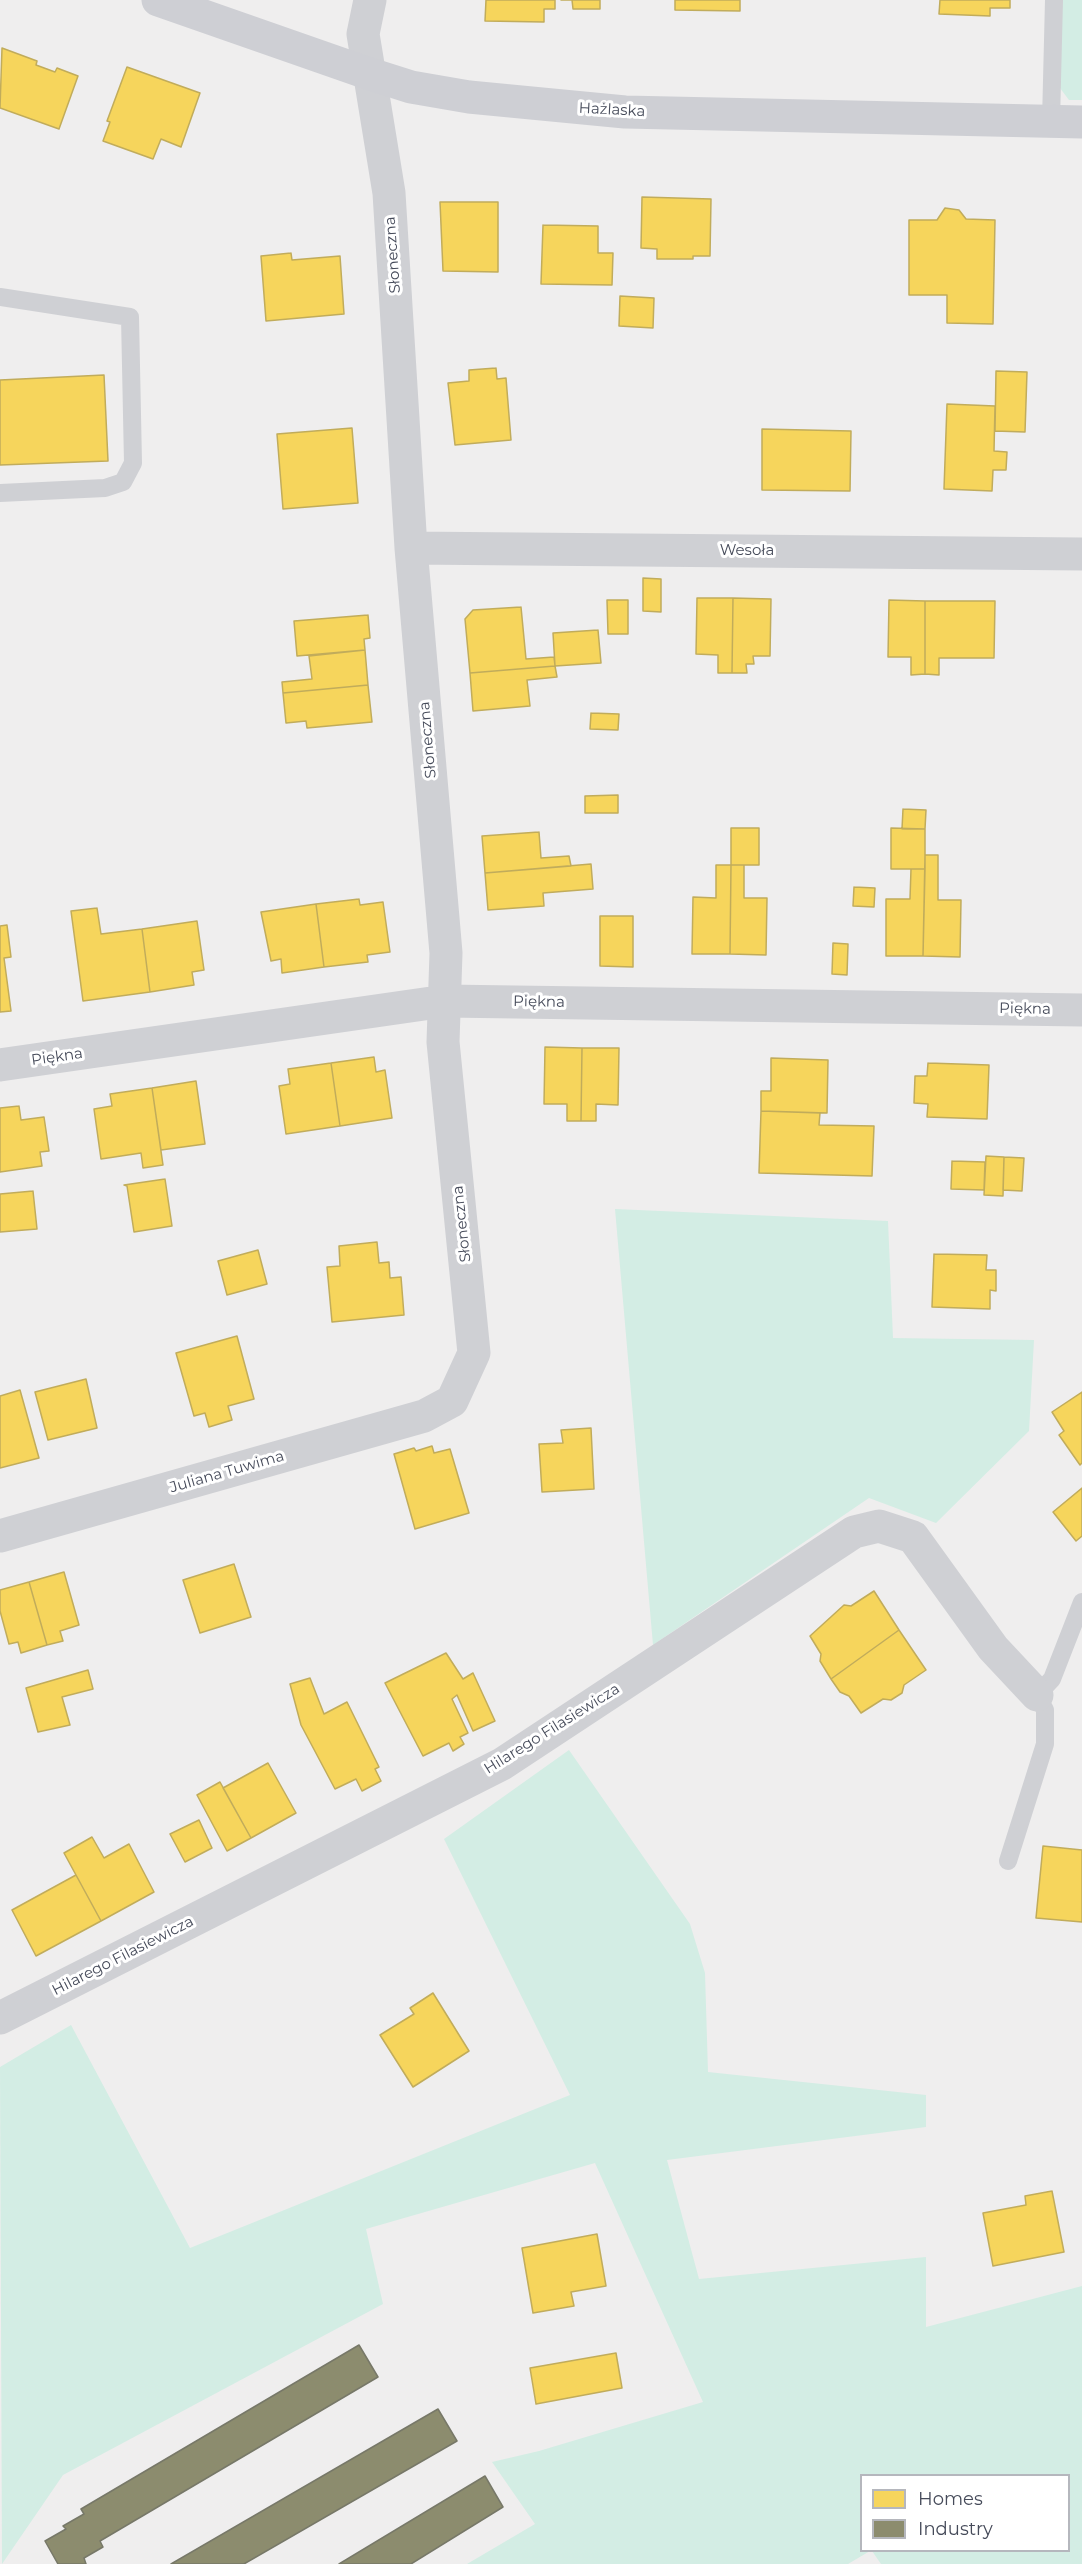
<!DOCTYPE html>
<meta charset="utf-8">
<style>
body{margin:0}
#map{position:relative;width:1082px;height:2564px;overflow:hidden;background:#efeeee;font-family:Montserrat,sans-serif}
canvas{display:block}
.legend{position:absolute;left:860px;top:2474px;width:210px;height:78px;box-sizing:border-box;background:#fff;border:2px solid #b5b7bd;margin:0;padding:8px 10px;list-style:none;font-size:18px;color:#464b5a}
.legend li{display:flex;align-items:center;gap:12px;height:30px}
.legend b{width:30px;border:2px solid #b5b7bd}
</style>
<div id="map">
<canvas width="1082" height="2564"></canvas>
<ul class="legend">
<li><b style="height:16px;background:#f6d55c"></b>Homes</li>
<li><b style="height:16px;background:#8c8c6e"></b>Industry</li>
</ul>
</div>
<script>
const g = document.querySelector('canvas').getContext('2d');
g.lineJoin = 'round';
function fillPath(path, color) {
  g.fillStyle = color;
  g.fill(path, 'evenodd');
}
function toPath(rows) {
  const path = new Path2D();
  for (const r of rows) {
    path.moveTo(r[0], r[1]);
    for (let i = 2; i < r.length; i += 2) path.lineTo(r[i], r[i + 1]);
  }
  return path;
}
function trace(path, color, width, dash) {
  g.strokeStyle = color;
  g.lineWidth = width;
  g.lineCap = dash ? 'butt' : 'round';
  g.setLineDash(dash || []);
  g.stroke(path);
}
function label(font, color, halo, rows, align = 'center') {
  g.font = font + ' Montserrat,sans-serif';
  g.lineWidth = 6;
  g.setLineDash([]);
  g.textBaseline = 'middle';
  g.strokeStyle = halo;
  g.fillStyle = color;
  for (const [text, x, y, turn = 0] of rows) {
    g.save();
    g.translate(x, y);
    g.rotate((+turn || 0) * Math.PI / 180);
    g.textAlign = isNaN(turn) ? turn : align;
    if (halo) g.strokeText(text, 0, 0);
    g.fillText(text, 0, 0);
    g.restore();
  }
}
fillPath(toPath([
 [1062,0,1082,0,1082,100,1069,100,1060,88],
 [615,1209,888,1221,893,1338,1034,1340,1029,1431,936,1523,869,1498,653,1645],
 [569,1750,690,1924,705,1973,708,2072,926,2095,926,2127,667,2160,699,2279,926,2257,926,2327,1082,2286,1082,2564,881,2564,872,2551,1068,2550,1068,2476,862,2476,862,2550,870,2551,848,2564,467,2564,535,2524,492,2462,539,2451,703,2402,595,2163,366,2229,383,2304,63,2475,2,2564,0,2067,71,2025,190,2248,570,2095,444,1839]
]), '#d3ede4');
const homes = toPath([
 [486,0,555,0,555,9,544,9,544,22,485,21,486,0],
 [561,0,600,0,600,9,573,9,572,0,561,0],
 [675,0,740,0,740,11,675,10,675,0],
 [940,0,1010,0,1010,8,990,8,990,16,939,14,940,0],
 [2,48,37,61,36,65,55,72,57,68,78,76,59,129,0,108,2,48],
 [127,67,200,93,181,147,161,139,153,159,103,141,110,122,107,121,127,67],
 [642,197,711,199,710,256,693,256,693,259,657,259,657,249,641,248,642,197],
 [440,202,498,202,498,272,443,271,440,202],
 [945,208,959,210,966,219,995,220,993,324,947,323,947,295,909,295,909,220,937,220,945,208],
 [543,225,598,226,598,253,613,253,612,285,541,284,543,225],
 [291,253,292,260,340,256,344,314,266,321,261,256,291,253],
 [620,296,654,298,653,328,619,326,620,296],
 [496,368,497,379,506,378,511,440,455,445,448,383,469,381,469,370,496,368],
 [996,371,1027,372,1025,432,995,431,996,371],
 [104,375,108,461,0,465,0,380,104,375],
 [947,404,995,406,994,451,1007,452,1006,470,993,470,992,491,944,489,947,404],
 [352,428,358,503,283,509,277,434,352,428],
 [762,429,851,431,850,491,762,490,762,429],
 [643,578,661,579,661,612,643,611,643,578],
 [697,598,733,598,732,673,718,673,718,655,696,654,697,598],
 [733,598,771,599,770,656,753,656,754,664,746,664,747,673,732,673,733,598],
 [607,600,628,600,628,634,608,634,607,600],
 [889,600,925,601,925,674,911,675,911,657,888,657,889,600],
 [925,601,995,601,994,658,939,658,939,675,925,674,925,601],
 [521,607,526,659,554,657,555,666,470,673,465,619,473,610,521,607],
 [368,615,370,638,364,639,365,650,297,656,294,621,368,615],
 [598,630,601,663,555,666,553,633,598,630],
 [365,650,368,685,283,693,282,682,312,679,309,656,365,650],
 [555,666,557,677,527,680,530,706,473,711,470,673,555,666],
 [368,685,372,722,307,728,306,721,286,723,283,693,368,685],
 [591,713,619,714,618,730,590,729,591,713],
 [618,795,618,813,585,813,585,796,618,795],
 [903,809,926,810,925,829,902,829,903,809],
 [731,828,759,828,759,865,731,865,731,828],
 [891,828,925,829,925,869,891,869,891,828],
 [539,832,541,858,569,856,571,866,485,873,482,836,539,832],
 [925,855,938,855,938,900,961,900,960,957,923,956,925,855],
 [591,864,593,889,543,893,544,906,488,910,485,873,591,864],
 [716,865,731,865,730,954,692,954,693,897,716,898,716,865],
 [731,865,744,865,744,898,767,898,766,955,730,954,731,865],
 [911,869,925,869,923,956,886,956,886,899,910,899,911,869],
 [854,887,875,888,874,907,853,906,854,887],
 [359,899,360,905,383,902,390,952,367,955,368,962,324,967,316,904,359,899],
 [316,904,324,967,282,973,281,959,271,961,261,912,316,904],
 [97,908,101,934,142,929,150,992,83,1001,71,911,97,908],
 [600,916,633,916,633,967,600,966,600,916],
 [197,921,204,970,192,972,194,985,150,992,142,929,197,921],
 [7,925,11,957,4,958,11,1011,0,1012,0,926,7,925],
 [833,943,848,944,847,975,832,974,833,943],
 [545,1047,582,1048,581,1121,567,1121,567,1104,544,1104,545,1047],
 [582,1048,619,1048,618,1105,596,1104,596,1121,581,1121,582,1048],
 [374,1057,376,1072,385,1070,392,1118,340,1126,331,1063,374,1057],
 [771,1058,828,1060,827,1113,761,1111,761,1091,771,1091,771,1058],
 [331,1063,340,1126,286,1134,279,1086,290,1084,288,1069,331,1063],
 [928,1063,989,1065,987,1119,927,1117,928,1104,914,1103,915,1076,927,1076,928,1063],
 [196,1081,205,1144,161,1150,152,1088,196,1081],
 [152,1088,163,1165,143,1168,141,1153,101,1159,94,1109,112,1106,110,1094,152,1088],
 [19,1106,21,1120,44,1117,49,1151,40,1152,42,1166,0,1172,0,1108,19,1106],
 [761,1111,820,1113,819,1125,874,1126,872,1176,759,1173,761,1111],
 [986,1156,1004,1157,1003,1196,984,1195,986,1156],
 [1004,1157,1024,1158,1022,1191,1003,1190,1004,1157],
 [952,1161,985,1162,984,1190,951,1189,952,1161],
 [165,1179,172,1226,134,1232,127,1186,124,1185,165,1179],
 [33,1191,37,1229,0,1232,0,1194,33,1191],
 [377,1242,379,1263,389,1262,390,1278,401,1277,404,1315,332,1322,327,1267,340,1266,339,1246,377,1242],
 [258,1250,267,1284,227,1295,218,1261,258,1250],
 [934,1254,987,1255,986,1270,996,1270,996,1291,990,1290,990,1309,932,1307,934,1254],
 [237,1336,254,1399,228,1406,232,1420,209,1427,205,1413,194,1416,176,1353,237,1336],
 [86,1379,97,1428,48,1440,35,1392,86,1379],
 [20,1390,39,1458,0,1468,0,1396,20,1390],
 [1082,1392,1082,1463,1080,1465,1059,1435,1064,1431,1052,1412,1082,1392],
 [591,1428,594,1489,542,1492,539,1444,563,1443,561,1430,591,1428],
 [432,1446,434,1453,450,1449,469,1513,415,1529,394,1454,414,1448,416,1451,432,1446],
 [1082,1488,1082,1536,1076,1541,1053,1512,1082,1488],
 [234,1564,251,1617,200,1633,183,1580,234,1564],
 [64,1572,79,1625,60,1631,63,1641,47,1645,29,1582,64,1572],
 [29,1582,47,1645,21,1653,18,1642,9,1644,0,1611,0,1590,29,1582],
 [874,1591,899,1630,831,1679,820,1661,821,1654,810,1636,844,1605,851,1606,874,1591],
 [899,1630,926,1670,904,1685,902,1693,891,1700,883,1699,861,1713,849,1696,840,1692,831,1679,899,1630],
 [446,1653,463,1679,473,1673,495,1721,473,1731,457,1695,452,1699,468,1733,460,1737,464,1744,453,1751,449,1743,423,1756,385,1683,446,1653],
 [88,1670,93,1689,62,1697,70,1725,38,1732,26,1688,88,1670],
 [310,1678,324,1714,347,1702,379,1767,375,1769,381,1781,362,1791,356,1779,335,1789,301,1725,290,1684,310,1678],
 [268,1763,296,1813,251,1838,223,1788,268,1763],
 [220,1782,251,1838,227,1851,197,1795,220,1782],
 [199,1820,212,1848,185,1862,170,1834,199,1820],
 [92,1837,104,1858,129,1844,154,1892,101,1921,64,1853,92,1837],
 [1043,1846,1082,1850,1082,1922,1036,1918,1043,1846],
 [76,1875,101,1921,36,1956,12,1910,76,1875],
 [433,1993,469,2051,413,2087,380,2035,414,2014,410,2008,433,1993],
 [1052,2191,1064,2252,993,2266,983,2213,1026,2205,1025,2196,1052,2191],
 [597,2234,606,2286,571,2292,574,2306,533,2313,522,2248,597,2234],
 [616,2353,622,2388,536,2404,530,2368,616,2353]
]);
fillPath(homes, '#f6d55c');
trace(homes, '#c1ac5b', 1.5);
const industry = toPath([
 [359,2345,378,2377,100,2541,103,2547,84,2558,86,2564,58,2564,45,2541,66,2529,63,2526,84,2514,81,2509,359,2345],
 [438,2409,457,2441,244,2564,171,2564,438,2409],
 [485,2476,503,2507,411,2564,339,2564,485,2476]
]);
fillPath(industry, '#8c8c6e');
trace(industry, '#777868', 1.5);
trace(toPath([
 [1051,121,1054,0],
 [0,297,130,317,133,463,123,482,105,488,0,493],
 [1008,1861,1045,1744,1045,1710,1037,1695,1052,1679,1082,1602]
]), '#cfd0d4', 18);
trace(toPath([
 [411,548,1082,554],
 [0,1065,445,1001,1082,1010],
 [0,1536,424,1416,452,1401,474,1353,443,1042,446,953,411,548,389,193,363,34,370,0],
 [0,2018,502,1764,854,1532,879,1526,913,1537,993,1648,1037,1695]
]), '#cfd0d4', 33);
trace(toPath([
 [158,0,370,74,411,87,469,97,625,112,1082,122]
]), '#cecfd4', 33);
label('15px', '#464b5a', '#fff', [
 ["Hażlaska",612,110,3],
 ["Słoneczna",393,255,-94],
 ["Wesoła",747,551],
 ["Słoneczna",428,740,-95],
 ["Piękna",539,1002,1],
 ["Piękna",1025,1009,1],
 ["Piękna",57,1057,-8],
 ["Słoneczna",462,1224,-96],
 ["Juliana Tuwima",227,1472,-16],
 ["Hilarego Filasiewicza",552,1729,-32],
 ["Hilarego Filasiewicza",123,1956,-27]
]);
</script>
